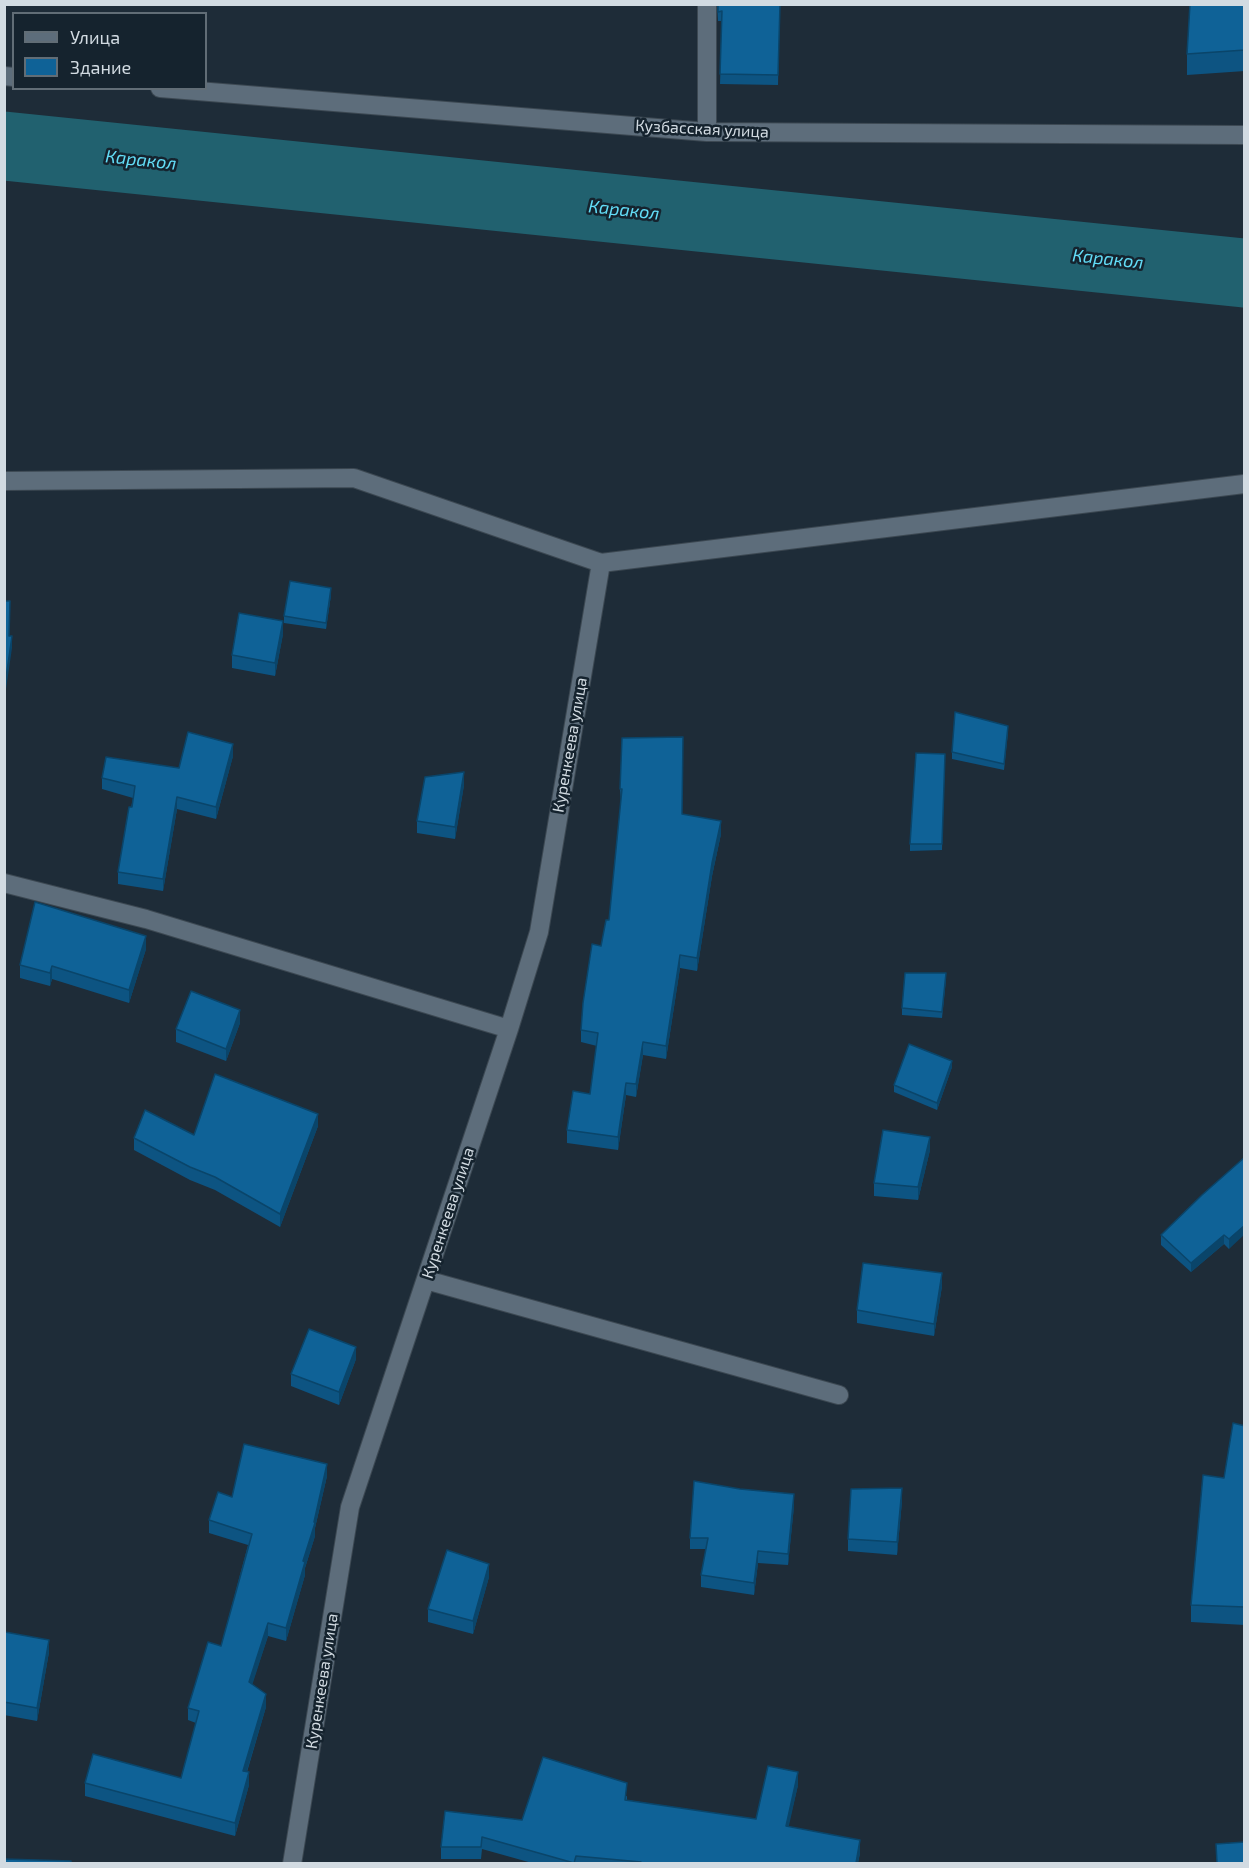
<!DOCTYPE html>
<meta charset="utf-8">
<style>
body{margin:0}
#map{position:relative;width:1249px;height:1868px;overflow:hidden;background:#1e2c38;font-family:"Exo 2",sans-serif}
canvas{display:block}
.frame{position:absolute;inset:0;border:6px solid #d2dbe2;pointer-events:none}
.legend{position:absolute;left:12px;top:12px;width:195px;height:78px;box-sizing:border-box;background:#15232e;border:2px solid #616d76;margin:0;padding:8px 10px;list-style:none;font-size:18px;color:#d2dbe2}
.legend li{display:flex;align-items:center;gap:12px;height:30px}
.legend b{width:30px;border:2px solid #616d76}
</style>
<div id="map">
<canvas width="1249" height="1868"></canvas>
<div class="frame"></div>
<ul class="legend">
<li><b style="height:8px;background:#5d6d7b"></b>Улица</li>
<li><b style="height:16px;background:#0f6297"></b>Здание</li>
</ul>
</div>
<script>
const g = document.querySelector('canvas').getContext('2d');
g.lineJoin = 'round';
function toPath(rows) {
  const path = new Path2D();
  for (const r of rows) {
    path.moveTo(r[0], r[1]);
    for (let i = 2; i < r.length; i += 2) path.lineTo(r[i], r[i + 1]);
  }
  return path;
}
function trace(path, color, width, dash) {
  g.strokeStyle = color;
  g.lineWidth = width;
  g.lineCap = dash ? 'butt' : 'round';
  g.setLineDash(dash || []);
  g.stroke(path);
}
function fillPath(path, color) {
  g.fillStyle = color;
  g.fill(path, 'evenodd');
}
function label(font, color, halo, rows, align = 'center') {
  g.font = font + ' "Exo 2",sans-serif';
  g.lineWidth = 5;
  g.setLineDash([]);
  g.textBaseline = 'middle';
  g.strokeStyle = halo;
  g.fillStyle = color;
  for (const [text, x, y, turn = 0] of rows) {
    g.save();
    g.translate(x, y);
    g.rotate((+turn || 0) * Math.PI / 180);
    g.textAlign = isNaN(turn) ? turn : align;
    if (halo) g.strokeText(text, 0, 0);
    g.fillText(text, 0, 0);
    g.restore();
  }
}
trace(toPath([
 [4,146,1244,273]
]), '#21616f', 69);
const street = toPath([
 [4,76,14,77],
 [160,88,707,132,1244,135],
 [707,132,707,4],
 [4,481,354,478,601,563,1244,484],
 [4,883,146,919,509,1029],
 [426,1280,839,1395],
 [292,1864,350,1507,509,1029,539,932,601,563]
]);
trace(street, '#3c4852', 20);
trace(street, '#5d6d7b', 18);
fillPath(toPath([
 [717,4,780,4,778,85,720,84,722,21,718,21],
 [1245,4,1245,71,1187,75,1187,54],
 [331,595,326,629,284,623,284,616],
 [283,634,275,676,232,668,232,655],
 [1008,732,1004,770,952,759,952,752],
 [622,738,683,814,721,834,712,876,697,971,680,968,666,1059,643,1055,636,1097,626,1095,618,1150,567,1143,567,1130,590,1094,597,1046,581,1042,581,1030,601,946,609,920,621,802,620,789],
 [945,754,942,850,910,851,910,844],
 [233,756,216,819,177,809,163,891,118,884,118,872,133,798,102,789,102,778,179,768],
 [464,785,455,839,417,833,417,821],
 [146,949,129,1003,52,979,50,986,20,978,20,965],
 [946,979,942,1018,902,1015,902,1008],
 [240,1023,226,1061,176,1042,176,1029],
 [952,1067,937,1110,894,1092,894,1085],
 [318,1126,280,1227,215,1190,190,1180,134,1150,134,1138,194,1135],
 [930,1150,918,1200,874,1196,874,1183],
 [1245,1157,1229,1249,1224,1244,1191,1272,1161,1245,1161,1235],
 [942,1286,934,1336,857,1323,857,1310],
 [356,1359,339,1405,291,1386,291,1374],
 [1245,1426,1245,1625,1191,1622,1191,1605,1224,1478],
 [327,1476,315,1528,315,1536,305,1568,305,1575,286,1641,268,1636,252,1684,266,1707,247,1772,249,1785,235,1836,85,1796,85,1783,181,1778,196,1723,188,1720,188,1708,221,1646,248,1545,209,1533,209,1520,232,1497],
 [902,1501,897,1555,848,1551,848,1539],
 [794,1506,788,1565,758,1563,754,1595,701,1587,701,1575,706,1549,690,1549,690,1538],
 [489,1577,473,1634,428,1622,428,1609],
 [4,1637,49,1652,37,1721,4,1715],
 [798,1785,788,1827,860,1853,858,1863,532,1863,482,1849,481,1859,441,1859,441,1847,522,1820,627,1796,627,1800,756,1819]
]), '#0d5482');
fillPath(toPath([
 [331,588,331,595,326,629,326,623],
 [283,621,283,634,275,676,275,663],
 [12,636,12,648,4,703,4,692],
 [233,744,233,756,216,819,216,807],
 [464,772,464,785,455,839,455,827],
 [177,797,177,809,163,891,163,879],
 [721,821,721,834,712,876,697,971,697,958,712,863],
 [146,936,146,949,129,1003,129,990],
 [680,955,680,968,666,1059,666,1046],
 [52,966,52,979,50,986,50,973],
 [240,1010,240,1023,226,1061,226,1049],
 [643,1042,643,1055,636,1097,636,1084],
 [952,1061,952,1067,937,1110,937,1103],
 [626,1083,626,1095,618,1150,618,1137],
 [318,1114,318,1126,280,1227,280,1214],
 [930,1137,930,1150,918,1200,918,1187],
 [1245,1225,1245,1234,1229,1249,1229,1239],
 [1224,1235,1224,1244,1191,1272,1191,1263],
 [942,1273,942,1286,934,1336,934,1324],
 [356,1347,356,1359,339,1405,339,1392],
 [327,1464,327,1476,315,1528,315,1536,305,1568,305,1575,286,1641,286,1628,314,1522],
 [902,1488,902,1501,897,1555,897,1542],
 [794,1494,794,1506,788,1565,788,1554],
 [758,1551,758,1563,754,1595,754,1583],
 [489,1564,489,1577,473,1634,473,1621],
 [268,1623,268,1636,249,1695,249,1682],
 [49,1640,49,1652,37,1721,37,1708],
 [266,1694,266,1707,243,1784,243,1771],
 [249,1772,249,1785,235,1836,235,1823],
 [798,1772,798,1785,786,1839,786,1826],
 [860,1840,860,1853,858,1863,856,1863]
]), '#0a456a');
const building = toPath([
 [718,4,780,4,778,75,720,74,722,11,718,12,718,4],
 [1190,4,1245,4,1245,50,1187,54,1190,4],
 [290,581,331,588,326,623,284,616,290,581],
 [4,601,10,601,9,636,12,636,4,692,4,601],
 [239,613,283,621,275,663,232,655,239,613],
 [955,712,1008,726,1004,764,952,752,955,712],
 [188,732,233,744,216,807,177,797,163,879,118,872,129,807,132,807,135,786,102,778,106,757,179,768,188,732],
 [683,737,682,814,721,821,712,863,697,958,680,955,666,1046,643,1042,636,1084,626,1083,618,1137,567,1130,573,1091,590,1094,598,1033,581,1030,583,1003,592,944,601,946,606,920,609,920,622,789,620,789,622,738,683,737],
 [916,753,945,754,942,844,910,844,916,753],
 [464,772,455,827,417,821,425,777,464,772],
 [35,902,146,936,129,990,52,966,50,973,20,965,35,902],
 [905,973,946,973,942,1012,902,1008,905,973],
 [191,991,240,1010,226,1049,176,1029,191,991],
 [909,1044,952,1061,937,1103,894,1085,909,1044],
 [215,1074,318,1114,280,1214,215,1177,190,1167,134,1138,145,1110,194,1135,215,1074],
 [883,1130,930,1137,918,1187,874,1183,883,1130],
 [1245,1157,1245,1225,1229,1239,1224,1235,1191,1263,1161,1235,1202,1195,1245,1157],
 [863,1263,942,1273,934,1324,857,1310,863,1263],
 [309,1329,356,1347,339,1392,291,1374,309,1329],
 [1233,1423,1245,1426,1245,1607,1191,1605,1203,1475,1224,1478,1233,1423],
 [244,1444,327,1464,314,1522,315,1523,303,1561,305,1562,286,1628,268,1623,249,1682,266,1694,243,1771,249,1772,235,1823,85,1783,93,1754,181,1778,199,1711,188,1708,208,1642,221,1646,252,1534,209,1520,218,1492,232,1497,244,1444],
 [694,1481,740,1489,794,1494,788,1554,758,1551,754,1583,701,1575,708,1538,690,1538,694,1481],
 [902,1488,897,1542,848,1539,851,1489,902,1488],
 [447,1550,489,1564,473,1621,428,1609,447,1550],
 [5,1632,49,1640,37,1708,4,1702,4,1637,5,1632],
 [543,1757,627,1783,625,1800,756,1819,768,1766,798,1772,786,1826,860,1840,856,1863,641,1863,641,1862,576,1856,574,1863,482,1837,481,1847,441,1847,445,1811,522,1820,543,1757],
 [1245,1842,1245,1863,1217,1863,1216,1844,1245,1842],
 [4,1859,71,1861,71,1863,4,1863,4,1859]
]);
fillPath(building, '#0f6297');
trace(building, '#0a456a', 1.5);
label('16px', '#d2dbe2', '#15232e', [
 ["Кузбасская улица",702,129,3],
 ["Куренкеева улица",570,745,-80],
 ["Куренкеева улица",448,1213,-72],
 ["Куренкеева улица",322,1681,-81]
]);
label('italic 18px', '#62dcf6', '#15232e', [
 ["Каракол",141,160,6],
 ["Каракол",624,210,6],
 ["Каракол",1108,259,6]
]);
</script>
